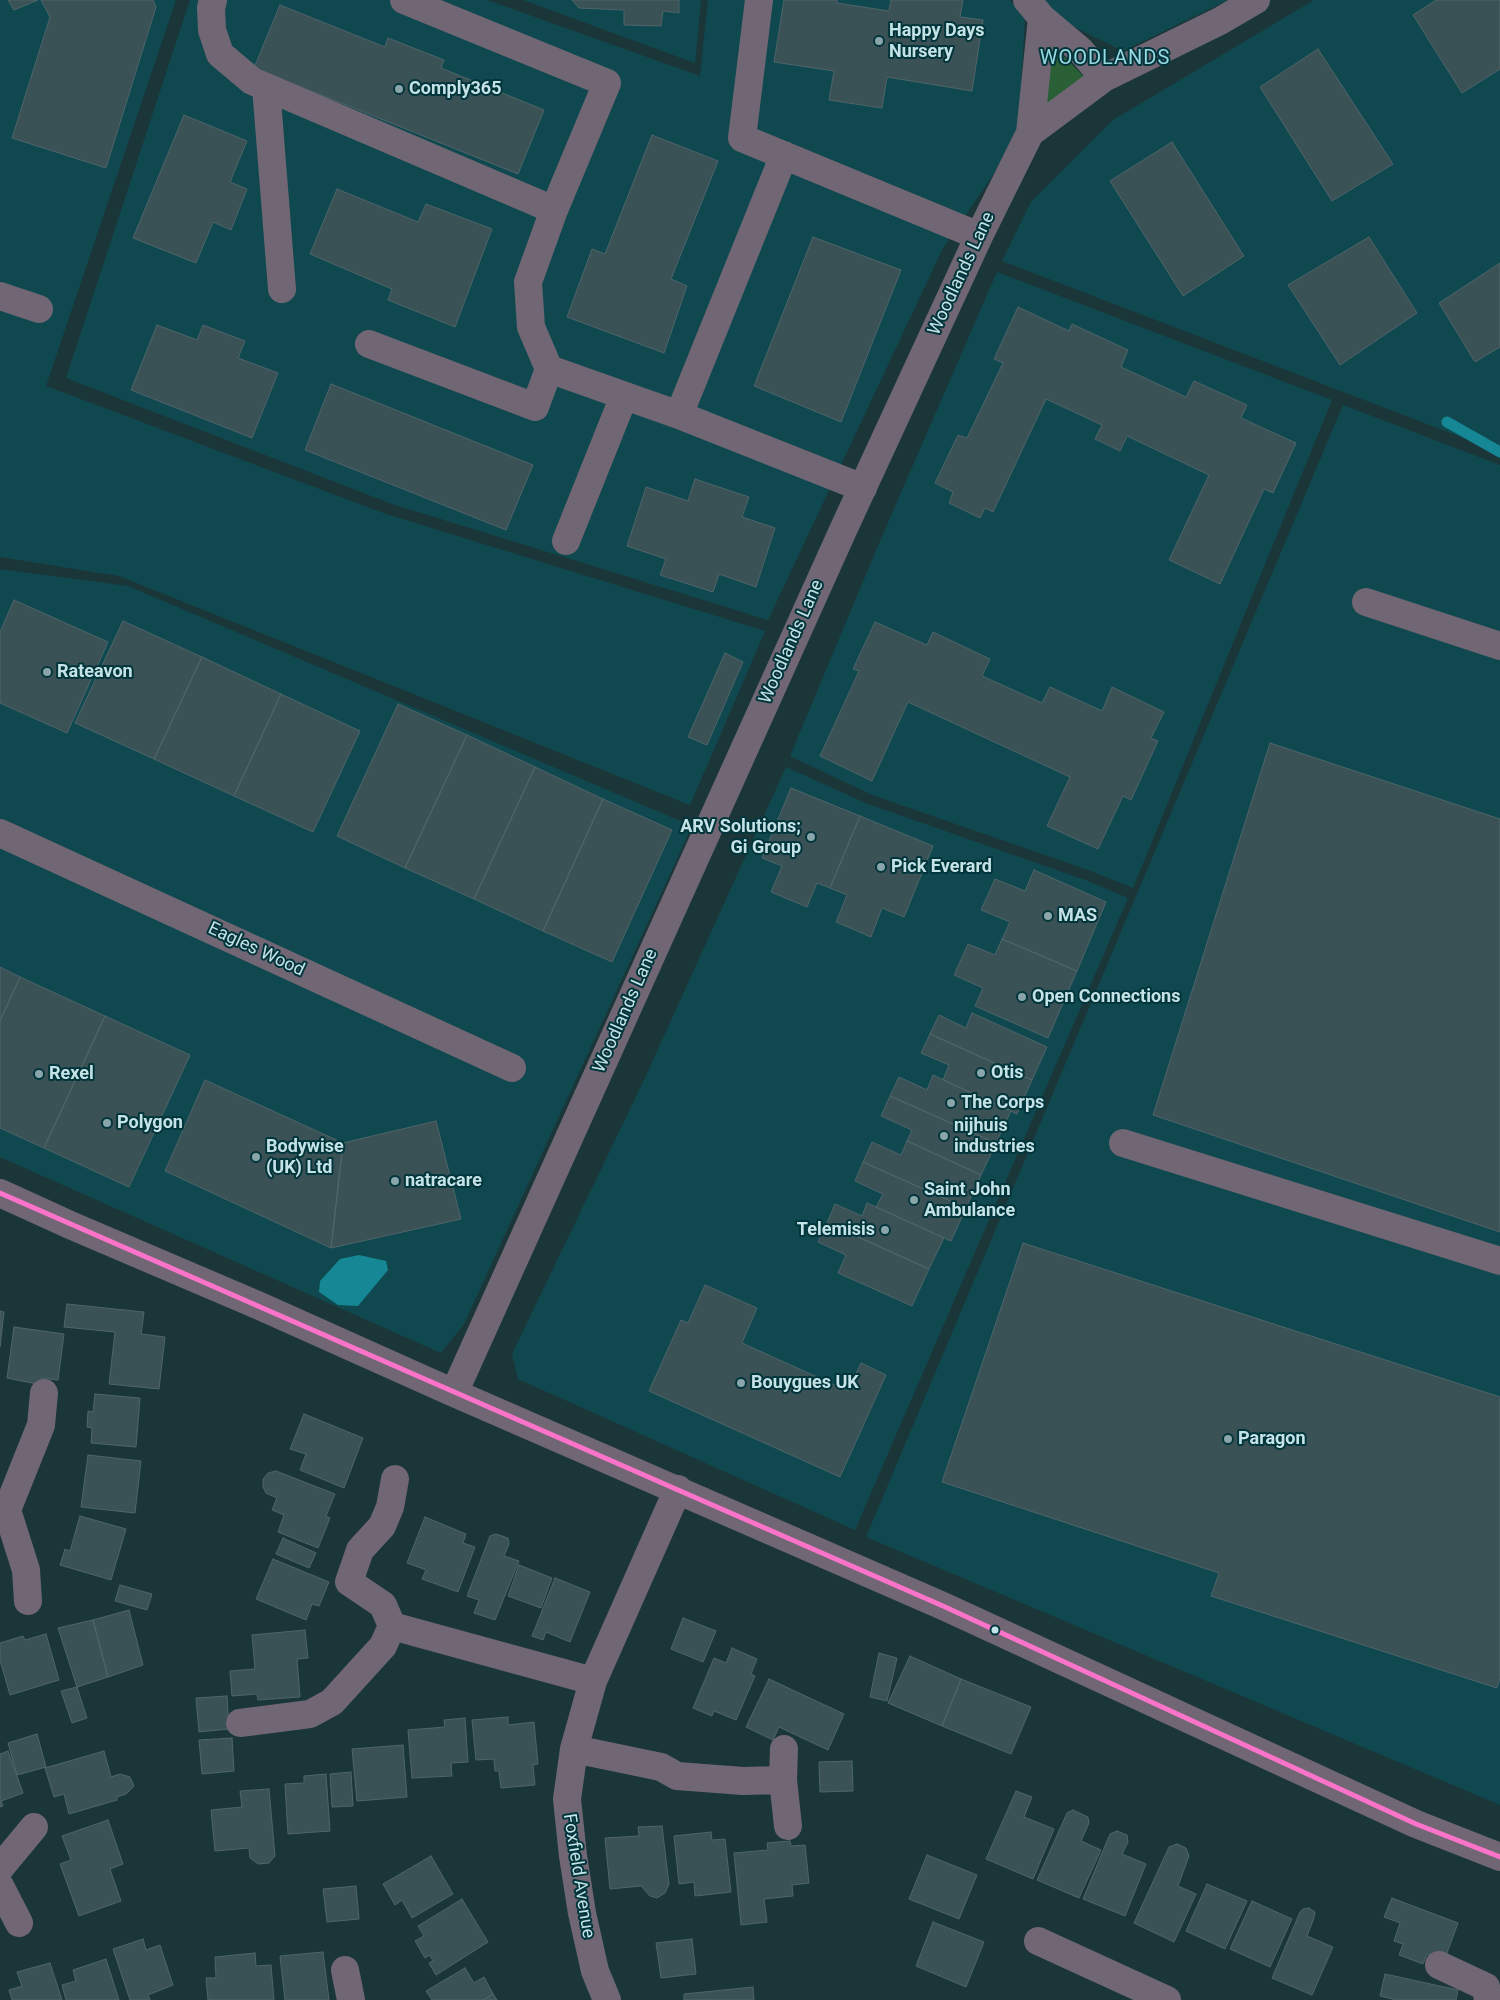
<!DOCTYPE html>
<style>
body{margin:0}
canvas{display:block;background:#1b3639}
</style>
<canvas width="1500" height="2000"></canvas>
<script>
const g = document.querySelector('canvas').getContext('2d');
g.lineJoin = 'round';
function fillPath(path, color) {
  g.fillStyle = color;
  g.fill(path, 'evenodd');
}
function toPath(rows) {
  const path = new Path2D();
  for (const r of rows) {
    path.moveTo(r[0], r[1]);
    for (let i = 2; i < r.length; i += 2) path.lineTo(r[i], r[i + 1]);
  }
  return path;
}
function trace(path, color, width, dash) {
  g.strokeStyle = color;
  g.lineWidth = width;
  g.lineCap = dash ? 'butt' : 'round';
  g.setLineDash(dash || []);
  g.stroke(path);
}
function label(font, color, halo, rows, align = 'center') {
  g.font = font + ' Roboto,sans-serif';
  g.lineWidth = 4;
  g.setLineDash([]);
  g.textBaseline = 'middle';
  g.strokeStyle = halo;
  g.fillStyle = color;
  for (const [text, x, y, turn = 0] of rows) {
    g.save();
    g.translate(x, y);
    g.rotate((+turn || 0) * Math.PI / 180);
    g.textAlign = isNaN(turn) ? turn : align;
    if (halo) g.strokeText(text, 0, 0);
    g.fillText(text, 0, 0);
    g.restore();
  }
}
fillPath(toPath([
 [0,0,176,0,46,386,386,514,765,631,690,805,119,576,0,557],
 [190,0,487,0,700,76,708,0,1010,0,1025,17,1018,138,942,250,768,620,392,504,66,378],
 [523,0,701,0,695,63],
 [1043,0,1228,0,1123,51,1060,20],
 [1314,0,1500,0,1500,452,1002,261,1031,202,1113,120],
 [997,272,1332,400,1133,888,1091,871,872,795,790,756,880,541],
 [1343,405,1500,465,1500,1805,866,1537],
 [0,569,128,586,692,826,464,1324,441,1353,0,1157],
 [786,767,868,804,1088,881,1128,898,855,1530,518,1379,512,1354,644,1080]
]), '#10484f');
fillPath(toPath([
 [1047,39,1086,79,1047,108]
]), '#2b5f36');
fillPath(toPath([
 [359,1255,386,1261,388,1270,358,1306,338,1305,319,1292,320,1281,340,1259]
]), '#168794');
trace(toPath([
 [1447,422,1500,452]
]), '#168794', 11);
const building = toPath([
 [8,0,38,0,14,10,8,0],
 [41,0,153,0,156,7,106,168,12,138,50,17,41,0],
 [572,0,679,0,679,13,663,11,661,26,624,25,624,10,579,8,572,0],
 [784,0,837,0,837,3,889,11,891,0,963,0,960,17,983,20,972,91,887,77,882,108,829,100,834,71,774,62,784,0],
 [1436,0,1500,0,1500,69,1462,93,1413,15,1436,0],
 [280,5,385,47,388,38,444,60,441,68,544,110,518,174,254,68,280,5],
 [1318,49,1393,164,1332,201,1260,87,1318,49],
 [184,115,247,141,230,182,247,189,231,230,213,222,196,263,133,238,184,115],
 [652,135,718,161,671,279,687,286,664,353,567,317,592,249,605,254,652,135],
 [1172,142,1244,256,1183,296,1110,181,1172,142],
 [337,189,418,222,426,204,492,229,455,327,388,300,392,289,310,254,337,189],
 [813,237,901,270,841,422,754,386,813,237],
 [1369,237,1417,313,1340,365,1288,285,1369,237],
 [1500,263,1500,347,1475,362,1439,303,1500,263],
 [1018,307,1069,331,1072,324,1128,350,1121,367,1186,397,1194,381,1247,405,1241,418,1296,443,1273,493,1264,489,1220,584,1169,560,1209,475,1127,436,1120,451,1095,439,1102,425,1046,399,993,512,985,508,980,518,949,503,953,492,935,483,958,435,967,438,1003,363,994,359,1018,307],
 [157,325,197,340,203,325,245,341,238,358,278,373,252,438,131,390,157,325],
 [331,384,533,465,506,530,305,450,331,384],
 [695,479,749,497,742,517,775,528,756,587,719,574,713,592,660,575,666,559,627,546,646,487,688,501,695,479],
 [14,600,108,642,67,733,0,703,0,632,14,600],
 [123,621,202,657,154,759,75,723,123,621],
 [875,622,927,645,933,632,990,659,982,676,1042,703,1050,687,1102,711,1112,687,1164,712,1151,738,1158,741,1131,800,1123,796,1098,849,1047,826,1070,777,908,702,872,781,820,756,859,671,853,669,875,622],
 [725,653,743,662,707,745,688,737,725,653],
 [202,657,281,694,234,796,154,759,202,657],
 [281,694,360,731,313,832,234,796,281,694],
 [398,704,467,735,405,868,337,836,398,704],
 [467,735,535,767,474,899,405,868,467,735],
 [1270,743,1500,819,1500,1232,1153,1115,1270,743],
 [535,767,603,799,543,931,474,899,535,767],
 [791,788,860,816,830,888,817,883,807,907,771,892,782,866,762,858,791,788],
 [603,799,672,830,612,962,543,931,603,799],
 [860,816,933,846,904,917,882,908,871,937,836,922,847,895,830,888,860,816],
 [1034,870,1106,902,1077,971,1002,939,1010,922,981,910,995,879,1025,891,1034,870],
 [1002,939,1077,971,1048,1038,975,1006,983,988,954,975,968,944,995,955,1002,939],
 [0,967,20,977,0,1021,0,967],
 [20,977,105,1016,44,1148,0,1128,0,1021,20,977],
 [972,1013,1047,1047,1032,1080,930,1034,939,1015,966,1028,972,1013],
 [105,1016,190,1055,129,1187,44,1148,105,1016],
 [930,1034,1032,1080,1017,1114,943,1080,949,1065,921,1053,930,1034],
 [933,1075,1011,1111,996,1143,890,1096,899,1077,927,1090,933,1075],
 [205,1080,343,1143,331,1248,165,1171,205,1080],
 [890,1096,996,1143,981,1175,907,1141,912,1130,881,1116,890,1096],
 [436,1121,461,1219,331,1248,343,1143,436,1121],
 [907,1141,981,1175,966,1208,863,1162,872,1142,901,1155,907,1141],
 [863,1162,966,1208,951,1241,876,1207,883,1194,855,1181,863,1162],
 [867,1203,944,1238,929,1269,827,1223,835,1204,862,1216,867,1203],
 [827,1223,929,1269,912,1306,838,1273,846,1255,818,1242,827,1223],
 [1023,1243,1500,1397,1500,1678,1497,1688,1211,1596,1219,1573,942,1482,1023,1243],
 [705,1285,757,1308,742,1343,848,1391,861,1363,886,1375,840,1477,649,1391,681,1320,688,1323,705,1285],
 [67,1304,144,1312,141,1334,165,1337,159,1389,109,1384,115,1332,64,1327,67,1304],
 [0,1311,4,1312,0,1347,0,1311],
 [14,1327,64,1334,58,1380,42,1378,42,1385,7,1378,14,1327],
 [95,1394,140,1398,136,1447,91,1443,92,1428,87,1427,88,1411,93,1412,95,1394],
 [304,1414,363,1438,344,1488,300,1470,306,1454,290,1449,304,1414],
 [88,1455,141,1461,135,1513,81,1507,88,1455],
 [276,1471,335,1494,326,1516,330,1518,318,1548,278,1532,284,1515,272,1510,277,1498,266,1493,263,1487,263,1479,268,1473,276,1471],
 [80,1516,126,1529,111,1580,60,1565,65,1549,70,1551,80,1516],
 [425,1517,466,1534,463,1543,475,1547,458,1592,422,1579,426,1570,407,1563,425,1517],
 [496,1534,508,1538,509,1544,504,1556,519,1561,495,1620,474,1613,479,1600,467,1596,490,1536,496,1534],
 [283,1538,316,1553,309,1568,276,1554,283,1538],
 [273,1559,329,1582,319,1606,312,1604,306,1620,256,1599,273,1559],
 [519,1565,552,1578,541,1608,508,1596,519,1565],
 [555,1578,590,1592,570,1642,546,1632,543,1640,532,1636,555,1578],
 [120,1585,152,1594,147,1610,115,1601,120,1585],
 [129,1610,143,1665,108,1677,93,1620,129,1610],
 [683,1618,716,1631,703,1662,671,1649,683,1618],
 [93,1620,108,1677,77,1687,58,1628,93,1620],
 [305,1630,308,1658,297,1659,300,1697,258,1700,257,1694,232,1696,230,1671,255,1669,252,1635,305,1630],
 [46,1634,59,1680,10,1695,0,1660,0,1643,23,1636,25,1640,46,1634],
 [732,1648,757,1659,751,1674,755,1676,736,1720,714,1711,712,1716,693,1708,714,1658,726,1663,732,1648],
 [879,1653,897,1658,887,1701,870,1697,879,1653],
 [910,1656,961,1679,942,1726,888,1703,910,1656],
 [769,1679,844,1714,828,1750,779,1727,773,1740,746,1727,769,1679],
 [961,1679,1031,1707,1011,1754,942,1726,961,1679],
 [77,1687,87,1718,72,1723,61,1691,77,1687],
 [227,1696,229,1729,199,1732,196,1698,227,1696],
 [508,1717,508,1725,534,1722,538,1764,533,1765,535,1785,501,1788,499,1771,495,1771,494,1759,476,1760,472,1720,508,1717],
 [465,1718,468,1762,451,1763,452,1776,412,1778,408,1730,445,1727,444,1720,465,1718],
 [37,1734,46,1767,17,1775,8,1743,37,1734],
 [232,1738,234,1771,202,1774,199,1740,232,1738],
 [403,1745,407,1797,357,1801,352,1749,403,1745],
 [8,1751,23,1793,1,1801,3,1806,0,1807,0,1754,8,1751],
 [104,1751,111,1777,120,1774,130,1777,134,1786,126,1794,117,1797,117,1800,69,1814,64,1794,54,1797,45,1768,104,1751],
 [852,1761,853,1791,820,1792,819,1762,852,1761],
 [351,1772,353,1806,332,1807,330,1774,351,1772],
 [326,1774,330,1831,288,1834,285,1784,304,1783,304,1776,326,1774],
 [269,1789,275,1856,269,1863,258,1864,250,1858,249,1848,215,1851,211,1810,242,1807,240,1791,269,1789],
 [1016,1791,1032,1797,1024,1817,1054,1829,1033,1879,986,1859,1016,1791],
 [1073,1810,1088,1817,1089,1823,1081,1841,1101,1850,1079,1898,1037,1880,1067,1813,1073,1810],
 [108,1820,123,1864,110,1869,121,1901,79,1916,60,1864,71,1860,62,1836,108,1820],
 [662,1826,669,1884,665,1893,657,1898,650,1896,641,1886,610,1889,605,1838,639,1836,638,1827,662,1826],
 [1117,1831,1127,1835,1128,1842,1122,1854,1146,1864,1125,1916,1083,1899,1110,1834,1117,1831],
 [711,1832,712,1840,725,1839,731,1892,695,1896,694,1882,679,1884,674,1836,711,1832],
 [790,1841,791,1846,805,1845,809,1883,792,1885,793,1896,764,1899,767,1922,741,1925,734,1853,768,1850,767,1843,790,1841],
 [1177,1844,1186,1848,1189,1856,1178,1886,1196,1894,1174,1942,1134,1923,1169,1847,1177,1844],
 [927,1855,977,1875,959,1919,909,1899,927,1855],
 [431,1856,453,1894,412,1918,402,1900,395,1905,383,1884,431,1856],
 [1207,1884,1247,1901,1225,1949,1186,1931,1207,1884],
 [356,1886,359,1919,327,1922,323,1889,356,1886],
 [1392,1898,1458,1923,1444,1961,1427,1954,1423,1964,1399,1955,1403,1944,1394,1941,1400,1923,1384,1917,1392,1898],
 [462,1899,488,1942,436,1975,429,1963,433,1961,430,1955,425,1958,415,1941,424,1936,418,1926,462,1899],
 [1252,1901,1292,1919,1270,1967,1230,1949,1252,1901],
 [1309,1908,1315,1912,1314,1918,1307,1936,1333,1947,1312,1995,1272,1978,1300,1912,1303,1909,1309,1908],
 [933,1922,984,1942,966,1987,916,1966,933,1922],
 [143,1939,146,1950,160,1945,173,1985,148,1995,150,2000,130,2000,113,1949,143,1939],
 [692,1939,696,1974,661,1978,656,1943,692,1939],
 [323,1952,329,2000,285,2000,280,1956,323,1952],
 [255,1953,256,1966,271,1965,274,2000,208,2000,206,1978,216,1978,215,1957,255,1953],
 [106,1959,119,2000,66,2000,62,1985,76,1981,73,1970,106,1959],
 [50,1963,62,2000,12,2000,9,1990,22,1986,17,1972,50,1963],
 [465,1968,474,1983,484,1977,493,1994,483,2000,432,2000,426,1991,465,1968],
 [1385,1974,1458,1990,1456,2000,1397,2000,1380,1996,1385,1974],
 [753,1987,754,2000,684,2000,684,1994,753,1987],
 [493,1994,497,2000,483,2000,493,1994]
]);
fillPath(building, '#3a5156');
trace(building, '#4e656a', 1);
trace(toPath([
 [213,0,211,8,212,30,220,54,252,81,554,210],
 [404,0,607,83,554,210,528,282,531,327,549,369],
 [759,0,742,138,979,236],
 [1027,0,1042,18,1081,51,1104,78],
 [266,87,282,289],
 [1030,133,1042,18],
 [0,296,39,309],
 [369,344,535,407,549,369,679,415,863,488],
 [679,415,784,155],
 [566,541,624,396],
 [1366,602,1500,646],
 [0,833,512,1068],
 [1123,1143,1500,1261],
 [0,1193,68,1224,260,1306,454,1393,943,1606,1416,1824,1500,1857],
 [454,1393,844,528,979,236,1030,133,1104,78,1220,21,1256,0],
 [7,1510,26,1570,28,1601],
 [0,1511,7,1510,41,1425,44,1393],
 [392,1626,383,1605,349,1582,360,1550,382,1526,390,1507,395,1479],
 [240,1723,310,1714,332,1702,383,1646,392,1626,593,1681],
 [574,1749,661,1767,677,1776,743,1781,783,1780],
 [784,1749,783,1780,788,1826],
 [0,1868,34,1827],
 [0,1886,19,1923],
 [1038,1941,1167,2000],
 [1439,1965,1486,1987,1488,2000],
 [345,1970,351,2000],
 [607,2000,595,1971,582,1913,573,1856,567,1799,574,1749,593,1681,678,1489]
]), '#706674', 28);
trace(toPath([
 [0,1193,943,1606,1416,1824,1500,1857]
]), '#fb74c9', 5);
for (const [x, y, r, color] of [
 [879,41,5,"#8aa6aa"],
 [399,89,5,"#8aa6aa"],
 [47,672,5,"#8aa6aa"],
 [811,837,5,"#8aa6aa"],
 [881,867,5,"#8aa6aa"],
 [1048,916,5,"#8aa6aa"],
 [1022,997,5,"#8aa6aa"],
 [981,1073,5,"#8aa6aa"],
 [39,1074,5,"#8aa6aa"],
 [951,1103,5,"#8aa6aa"],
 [107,1123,5,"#8aa6aa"],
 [944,1136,5,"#8aa6aa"],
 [256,1157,5,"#8aa6aa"],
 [395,1181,5,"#8aa6aa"],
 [914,1200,5,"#8aa6aa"],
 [885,1230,5,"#8aa6aa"],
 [741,1383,5,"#8aa6aa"],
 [1228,1439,5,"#8aa6aa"],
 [995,1630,4.5,"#c5e3e7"]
]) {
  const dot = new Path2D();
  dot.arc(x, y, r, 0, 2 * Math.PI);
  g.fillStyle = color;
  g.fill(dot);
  trace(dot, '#00353b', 2);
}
label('bold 18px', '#c5e3e7', '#00353b', [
 ["Happy Days",889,31],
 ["Nursery",889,52],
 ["Comply365",409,89],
 ["Rateavon",57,672],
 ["ARV Solutions;",801,827,"right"],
 ["Gi Group",801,848,"right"],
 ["Pick Everard",891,867],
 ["MAS",1058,916],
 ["Open Connections",1032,997],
 ["Otis",991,1073],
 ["Rexel",49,1074],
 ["The Corps",961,1103],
 ["Polygon",117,1123],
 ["nijhuis",954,1126],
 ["industries",954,1147],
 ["Bodywise",266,1147],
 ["(UK) Ltd",266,1168],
 ["natracare",405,1181],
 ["Saint John",924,1190],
 ["Ambulance",924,1211],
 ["Telemisis",875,1230,"right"],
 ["Bouygues UK",751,1383],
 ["Paragon",1238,1439]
], 'left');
label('18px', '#c5e3e7', '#00353b', [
 ["Woodlands Lane",962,274,-65],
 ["Woodlands Lane",792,642,-66],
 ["Eagles Wood",256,950,25],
 ["Woodlands Lane",626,1011,-66],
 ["Foxfield Avenue",578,1876,81]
]);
g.letterSpacing = '1px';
label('20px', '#9ad8e1', '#00353b', [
 ["WOODLANDS",1105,59]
]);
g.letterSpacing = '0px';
</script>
